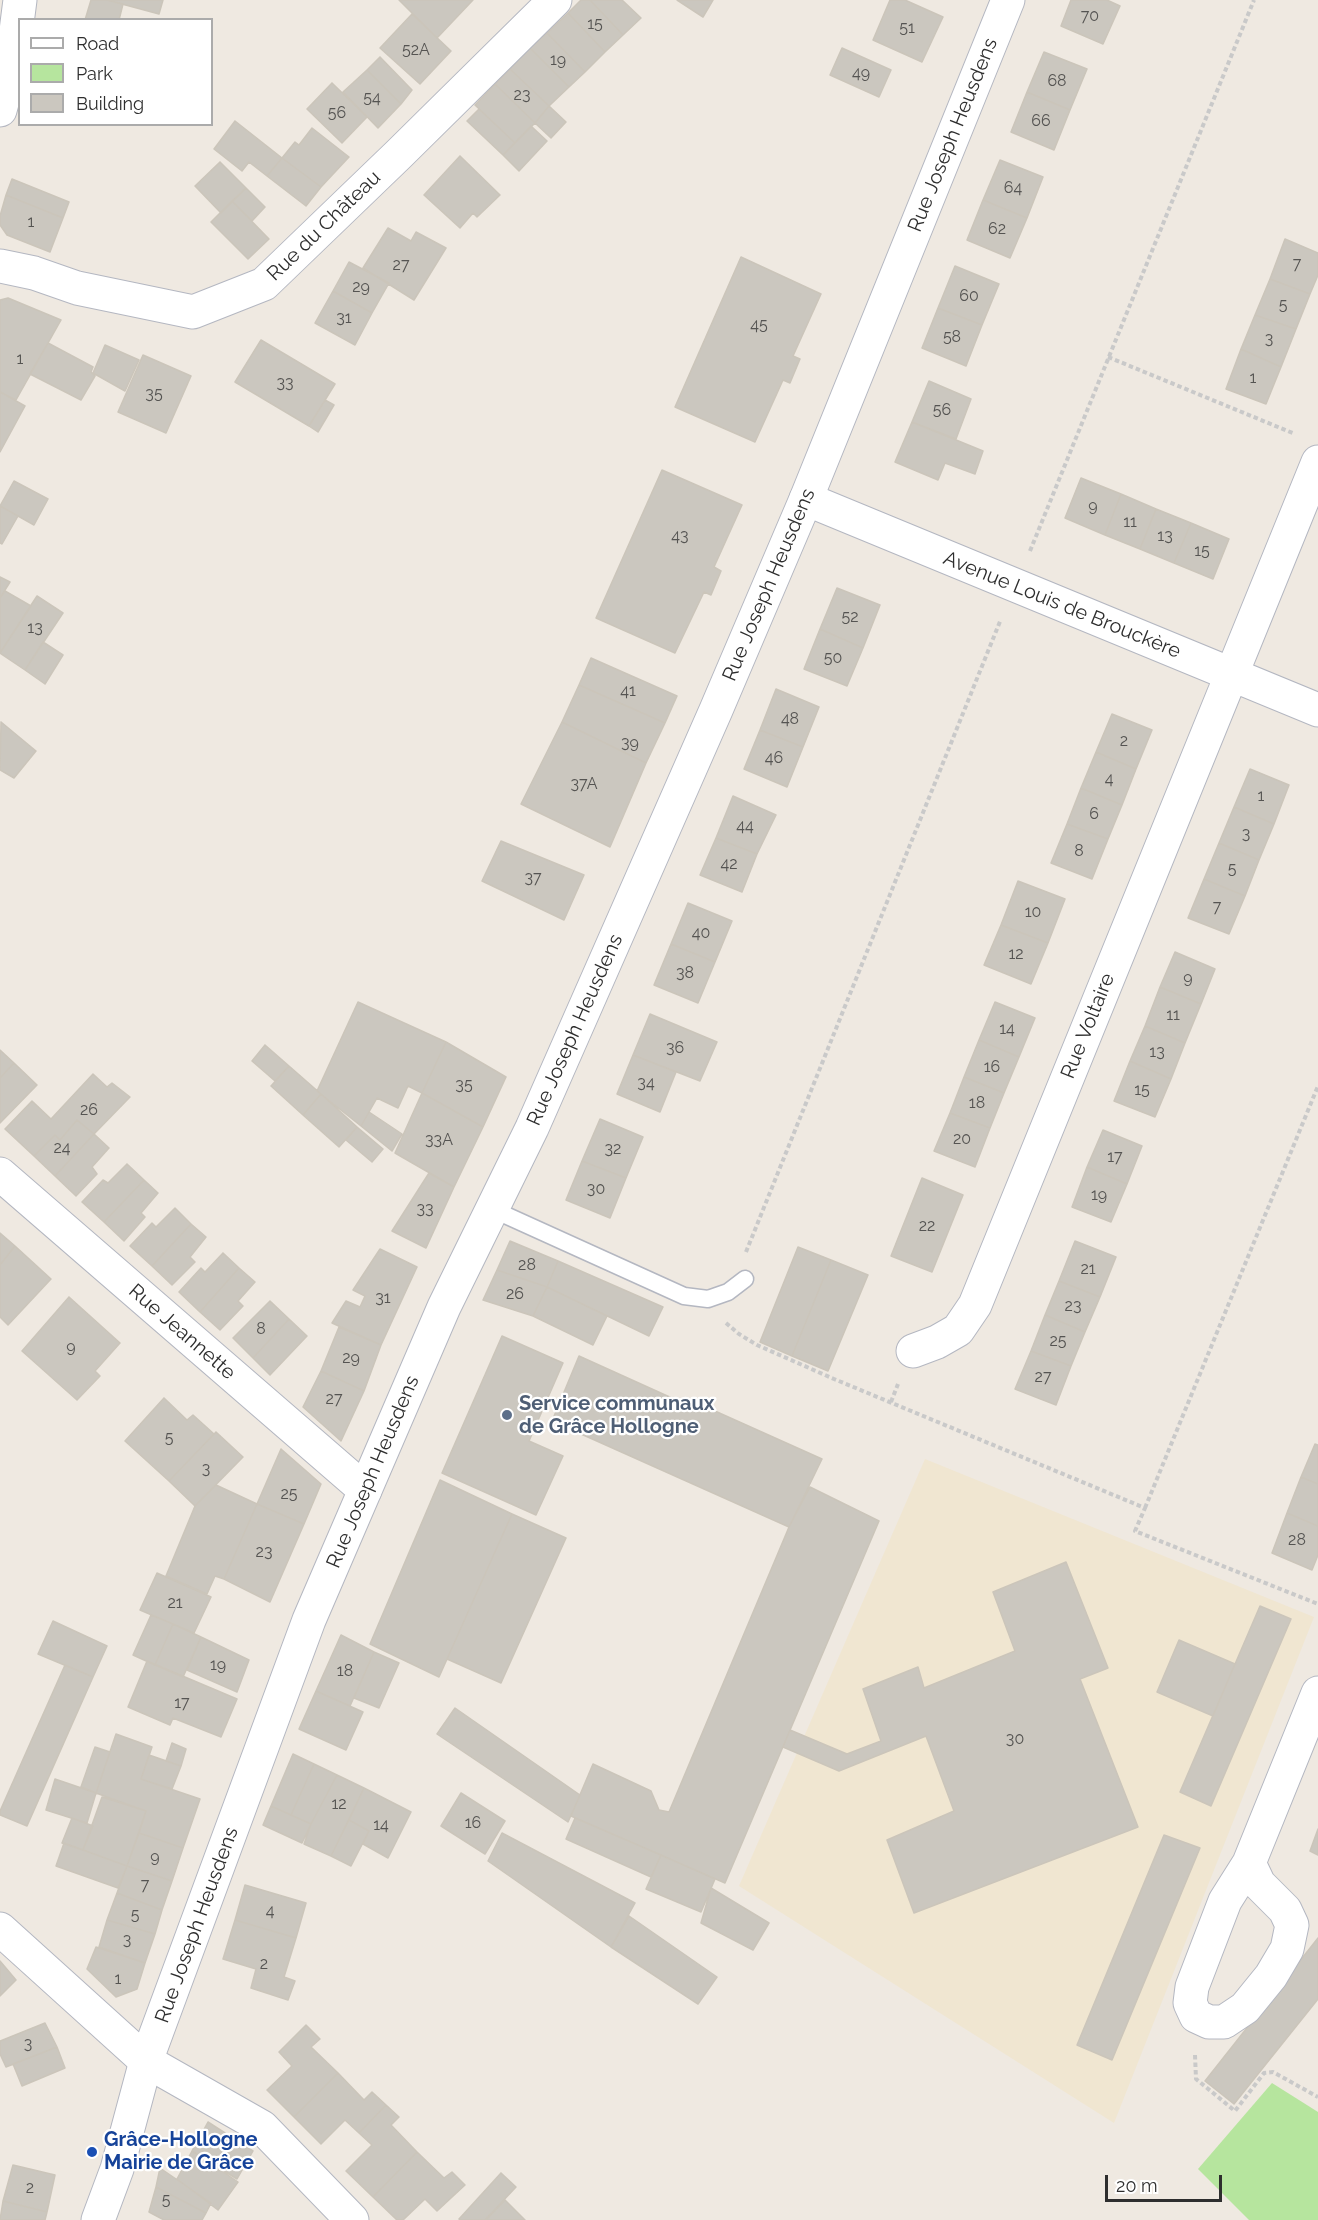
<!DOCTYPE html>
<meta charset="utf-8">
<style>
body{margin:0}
#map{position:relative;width:1318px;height:2220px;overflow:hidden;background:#efe9e1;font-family:Raleway,sans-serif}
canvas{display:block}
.legend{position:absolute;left:18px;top:18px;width:195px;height:108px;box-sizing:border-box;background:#fff;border:2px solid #ababab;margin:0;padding:8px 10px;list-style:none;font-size:18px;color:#2e2e2e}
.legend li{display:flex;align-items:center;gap:12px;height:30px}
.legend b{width:30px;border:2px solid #ababab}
.scale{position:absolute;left:1105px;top:2175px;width:117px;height:27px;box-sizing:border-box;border:3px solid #2e2e2e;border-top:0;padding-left:8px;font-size:18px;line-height:21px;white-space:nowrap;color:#2e2e2e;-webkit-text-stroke:4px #fff;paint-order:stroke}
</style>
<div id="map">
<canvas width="1318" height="2220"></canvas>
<ul class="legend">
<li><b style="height:8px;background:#fff"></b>Road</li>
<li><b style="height:16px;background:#b6e59e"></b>Park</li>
<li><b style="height:16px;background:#cbc7bf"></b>Building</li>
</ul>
<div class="scale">20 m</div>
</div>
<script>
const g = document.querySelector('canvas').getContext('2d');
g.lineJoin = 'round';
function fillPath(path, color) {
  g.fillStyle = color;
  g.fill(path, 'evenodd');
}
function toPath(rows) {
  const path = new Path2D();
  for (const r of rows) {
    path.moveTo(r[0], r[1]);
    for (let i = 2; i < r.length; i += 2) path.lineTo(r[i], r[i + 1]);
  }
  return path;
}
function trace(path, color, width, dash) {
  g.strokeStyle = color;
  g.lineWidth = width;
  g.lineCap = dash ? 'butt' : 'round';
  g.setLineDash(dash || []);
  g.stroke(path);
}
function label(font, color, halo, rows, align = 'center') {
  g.font = font + ' Raleway,sans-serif';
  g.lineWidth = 4.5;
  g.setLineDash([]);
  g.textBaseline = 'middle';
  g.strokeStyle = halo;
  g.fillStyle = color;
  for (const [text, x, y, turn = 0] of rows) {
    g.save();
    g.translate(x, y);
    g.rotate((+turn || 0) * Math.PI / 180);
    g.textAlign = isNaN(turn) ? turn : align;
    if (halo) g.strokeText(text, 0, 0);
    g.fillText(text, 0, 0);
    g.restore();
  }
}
fillPath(toPath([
 [925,1459,1314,1617,1114,2123,739,1886]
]), '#f0e6d1');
fillPath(toPath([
 [1272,2083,1318,2112,1318,2220,1249,2220,1198,2169]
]), '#b6e59e');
const building = toPath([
 [91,0,107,0,123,4,119,20,85,20,91,0],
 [107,0,163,0,159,14,107,0],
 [399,0,473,0,437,38,399,0],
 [581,0,590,0,623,35,605,52,568,13,581,0],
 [590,0,622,0,641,18,623,35,590,0],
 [677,0,713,0,703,17,677,0],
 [890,0,905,0,943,17,922,62,873,40,890,0],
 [1071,0,1107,0,1120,6,1103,44,1061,26,1071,0],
 [568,13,605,52,585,72,547,33,568,13],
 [412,14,451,51,420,84,380,48,412,14],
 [547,33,585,72,569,87,530,48,547,33],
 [530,48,569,87,549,106,510,69,530,48],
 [842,48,891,70,879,97,830,75,842,48],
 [1044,52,1087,69,1070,110,1027,92,1044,52],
 [380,57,412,90,401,104,367,70,380,57],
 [510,69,549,106,535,123,495,84,510,69],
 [367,70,401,104,378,128,343,92,367,70],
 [332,83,367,117,342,143,307,109,332,83],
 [495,84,535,123,515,143,475,105,495,84],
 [1027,92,1070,110,1054,150,1011,132,1027,92],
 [549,106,566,122,551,138,535,123,549,106],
 [479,109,515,143,503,155,467,121,479,109],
 [235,121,282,158,267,176,249,162,242,171,214,149,235,121],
 [531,126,547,141,519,171,503,155,531,126],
 [312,128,349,157,321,187,282,158,295,142,299,145,312,128],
 [460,156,500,195,477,217,473,213,460,228,424,195,460,156],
 [282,158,321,187,306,206,267,176,282,158],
 [1000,160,1043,177,1027,218,983,200,1000,160],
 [220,162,246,188,221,213,195,186,220,162],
 [12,179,69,202,63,218,6,195,12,179],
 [246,188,265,207,252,221,232,201,246,188],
 [6,195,63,218,50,252,7,235,0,225,0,216,6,195],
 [983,200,1027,218,1010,258,967,240,983,200],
 [232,201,269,239,248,259,211,222,232,201],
 [388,228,411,241,416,232,446,248,414,300,363,268,388,228],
 [1285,239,1318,253,1318,275,1310,294,1270,279,1285,239],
 [741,257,821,294,793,356,800,359,790,383,783,380,755,442,675,407,741,257],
 [349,262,389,283,372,313,333,291,349,262],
 [955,266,999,284,982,325,938,308,955,266],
 [1270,279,1310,294,1296,329,1255,315,1270,279],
 [333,291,372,313,355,345,315,323,333,291],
 [8,298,61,320,16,400,0,392,0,300,8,298],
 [938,308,982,325,966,366,922,348,938,308],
 [1255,315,1296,329,1281,367,1241,349,1255,315],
 [261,340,335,384,309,426,235,382,261,340],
 [48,343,93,367,91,372,95,376,81,400,30,374,48,343],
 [105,345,139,360,125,391,93,373,105,345],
 [1241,349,1281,367,1266,404,1226,389,1241,349],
 [143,355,191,376,166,433,118,412,143,355],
 [929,381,971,399,956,439,912,422,929,381],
 [0,392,25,406,0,452,0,392],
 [325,400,334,405,318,432,309,426,325,400],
 [912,422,983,451,975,474,945,463,938,480,895,462,912,422],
 [662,470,742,505,714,567,721,571,711,595,704,592,675,653,596,618,662,470],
 [1081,478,1121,494,1105,535,1065,518,1081,478],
 [14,481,48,499,34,525,0,506,14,481],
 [1121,494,1156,509,1140,549,1105,535,1121,494],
 [0,506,18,516,2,544,0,543,0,506],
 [1156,509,1191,523,1174,563,1140,549,1156,509],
 [1191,523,1229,539,1213,579,1174,563,1191,523],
 [0,577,10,582,0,598,0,577],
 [837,588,880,605,863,648,820,629,837,588],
 [5,591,31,606,0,653,0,598,5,591],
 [37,596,63,613,25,670,0,653,37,596],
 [820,629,863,648,847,686,804,669,820,629],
 [43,642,63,655,45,684,25,670,43,642],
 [591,658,677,696,665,723,579,685,591,658],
 [579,685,665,723,646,763,562,722,579,685],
 [776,689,819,707,803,747,760,730,776,689],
 [1112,714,1152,730,1136,769,1096,752,1112,714],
 [1,722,36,751,14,778,0,770,1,722],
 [562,722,646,763,610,847,521,804,562,722],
 [760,730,803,747,787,787,744,769,760,730],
 [1096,752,1136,769,1122,805,1081,788,1096,752],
 [1250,769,1289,785,1274,824,1234,807,1250,769],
 [1081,788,1122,805,1108,839,1067,824,1081,788],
 [733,796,776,815,757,854,716,838,733,796],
 [1234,807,1274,824,1259,860,1219,843,1234,807],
 [1067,824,1108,839,1092,879,1051,863,1067,824],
 [716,838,757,854,742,892,700,875,716,838],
 [501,841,584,875,564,920,482,881,501,841],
 [1219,843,1259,860,1245,896,1204,879,1219,843],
 [1204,879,1245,896,1229,934,1188,918,1204,879],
 [1018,881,1065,899,1048,943,1001,925,1018,881],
 [688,903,732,921,715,962,671,944,688,903],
 [1001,925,1048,943,1031,984,984,965,1001,925],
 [671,944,715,962,698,1003,654,985,671,944],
 [1175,952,1215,969,1201,1004,1160,987,1175,952],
 [1160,987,1201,1004,1185,1043,1145,1026,1160,987],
 [358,1002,446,1042,422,1093,408,1086,398,1108,377,1098,361,1126,317,1091,358,1002],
 [995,1002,1035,1018,1019,1057,979,1040,995,1002],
 [650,1014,717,1042,700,1081,633,1055,650,1014],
 [1145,1026,1185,1043,1171,1079,1130,1061,1145,1026],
 [979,1040,1019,1057,1004,1093,964,1077,979,1040],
 [446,1042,506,1077,483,1127,422,1093,446,1042],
 [265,1045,289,1066,275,1081,252,1061,265,1045],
 [0,1050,14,1063,0,1078,0,1050],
 [633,1055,676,1072,660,1112,617,1094,633,1055],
 [1130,1061,1171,1079,1155,1117,1114,1101,1130,1061],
 [14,1063,37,1085,0,1123,0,1078,14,1063],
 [289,1066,321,1094,303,1115,271,1086,289,1066],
 [93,1074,107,1087,112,1083,130,1097,94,1134,77,1120,60,1140,55,1135,34,1156,5,1129,32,1101,51,1119,93,1074],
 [964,1077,1004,1093,990,1128,950,1113,964,1077],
 [422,1093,483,1127,454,1187,395,1153,422,1093],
 [321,1094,357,1127,339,1147,303,1115,321,1094],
 [369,1112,402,1134,392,1151,361,1126,369,1112],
 [950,1113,990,1128,975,1167,934,1151,950,1113],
 [600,1119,643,1137,626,1178,582,1161,600,1119],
 [77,1120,94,1134,55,1176,34,1156,55,1135,60,1140,77,1120],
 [357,1127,383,1149,372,1162,346,1140,357,1127],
 [1103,1130,1142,1146,1127,1184,1087,1167,1103,1130],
 [94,1134,109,1148,92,1167,97,1174,76,1196,55,1176,94,1134],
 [582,1161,626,1178,610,1218,566,1200,582,1161],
 [127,1164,144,1180,104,1222,82,1202,103,1180,108,1183,127,1164],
 [1087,1167,1127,1184,1111,1222,1072,1207,1087,1167],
 [429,1173,454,1187,426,1248,392,1231,429,1173],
 [922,1178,963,1195,932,1272,891,1256,922,1178],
 [144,1180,158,1193,141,1213,145,1217,124,1241,104,1222,144,1180],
 [175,1208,191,1224,152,1266,130,1246,152,1223,156,1227,175,1208],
 [191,1224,206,1237,190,1257,195,1262,172,1285,152,1266,191,1224],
 [0,1233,15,1246,0,1265,0,1233],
 [510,1241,558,1261,547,1287,497,1270,510,1241],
 [1075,1241,1116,1257,1100,1297,1059,1281,1075,1241],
 [15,1246,51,1279,8,1325,0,1317,0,1265,15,1246],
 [798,1247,831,1260,792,1356,760,1342,798,1247],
 [380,1249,417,1267,381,1345,332,1323,346,1301,360,1307,365,1296,353,1290,380,1249],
 [223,1253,239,1268,200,1312,179,1292,201,1268,205,1272,223,1253],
 [831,1260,868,1275,828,1371,792,1356,831,1260],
 [558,1261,663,1307,649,1336,547,1287,558,1261],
 [239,1268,255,1282,238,1301,243,1306,220,1330,200,1312,239,1268],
 [497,1270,547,1287,533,1316,483,1300,497,1270],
 [1059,1281,1100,1297,1085,1332,1045,1315,1059,1281],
 [547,1287,607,1316,593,1345,533,1316,547,1287],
 [69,1297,120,1343,95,1371,100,1376,77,1400,22,1351,69,1297],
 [270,1301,289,1319,253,1358,233,1338,270,1301],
 [1045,1315,1085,1332,1071,1366,1031,1351,1045,1315],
 [289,1319,307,1336,270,1375,253,1358,289,1319],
 [339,1327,381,1345,364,1391,321,1371,339,1327],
 [502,1336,563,1363,529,1441,563,1456,536,1515,442,1473,502,1336],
 [1031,1351,1071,1366,1056,1405,1015,1389,1031,1351],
 [579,1356,705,1413,706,1407,822,1459,789,1527,552,1421,579,1356],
 [321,1371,364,1391,341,1441,303,1407,321,1371],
 [164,1398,187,1420,193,1415,214,1434,169,1481,125,1441,164,1398],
 [216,1432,243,1457,195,1506,169,1481,216,1432],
 [1315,1444,1318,1445,1318,1484,1301,1477,1315,1444],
 [281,1449,321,1484,304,1524,257,1504,281,1449],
 [1301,1477,1318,1484,1318,1526,1287,1513,1301,1477],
 [440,1480,512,1514,439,1677,370,1644,440,1480],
 [216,1485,257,1504,224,1579,215,1576,207,1594,166,1576,195,1506,216,1485],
 [810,1487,879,1521,725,1883,571,1816,593,1764,651,1791,659,1810,669,1812,789,1527,810,1487],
 [257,1504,304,1524,270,1602,224,1579,257,1504],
 [1287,1513,1318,1526,1318,1555,1312,1570,1272,1553,1287,1513],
 [512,1514,566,1538,501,1683,447,1659,512,1514],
 [1066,1562,1108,1668,1080,1679,1138,1827,914,1913,887,1840,954,1811,926,1736,839,1771,783,1747,790,1730,847,1754,881,1741,863,1689,918,1667,924,1688,1015,1651,993,1592,1066,1562],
 [157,1573,211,1597,194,1633,140,1610,157,1573],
 [1260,1606,1291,1619,1211,1806,1180,1792,1260,1606],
 [151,1615,173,1624,155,1665,133,1655,151,1615],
 [53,1621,107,1646,93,1677,38,1654,53,1621],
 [173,1624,201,1637,183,1677,155,1665,173,1624],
 [341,1635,374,1652,350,1706,316,1691,341,1635],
 [201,1637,249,1660,237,1692,187,1670,201,1637],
 [1179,1640,1235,1664,1213,1716,1157,1692,1179,1640],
 [374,1652,399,1663,379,1708,354,1698,374,1652],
 [147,1661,237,1699,221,1737,173,1718,170,1725,128,1707,147,1661],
 [65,1665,93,1677,27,1826,0,1815,0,1811,65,1665],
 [316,1691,363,1712,346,1750,299,1729,316,1691],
 [455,1708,580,1795,568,1822,437,1734,455,1708],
 [116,1734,152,1747,141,1779,200,1799,183,1848,139,1833,146,1811,96,1793,116,1734],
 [172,1743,186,1749,181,1766,166,1761,172,1743],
 [95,1747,110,1752,96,1793,81,1787,95,1747],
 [293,1754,314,1764,291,1815,271,1806,293,1754],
 [149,1755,181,1766,172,1789,141,1779,149,1755],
 [314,1764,337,1775,311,1824,291,1815,314,1764],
 [337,1775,364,1788,331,1856,304,1844,311,1824,337,1775],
 [55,1779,96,1793,87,1823,46,1810,55,1779],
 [364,1788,411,1812,388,1858,363,1844,369,1831,349,1820,364,1788],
 [461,1793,505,1821,485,1854,441,1826,461,1793],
 [102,1797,146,1811,127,1866,83,1850,102,1797],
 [271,1806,311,1824,302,1843,263,1825,271,1806],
 [72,1818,93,1826,83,1850,62,1843,72,1818],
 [575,1818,661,1855,651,1877,566,1839,575,1818],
 [349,1820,369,1831,351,1866,331,1856,349,1820],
 [1318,1829,1318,1855,1310,1851,1318,1829],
 [139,1833,183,1848,172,1881,127,1866,139,1833],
 [502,1833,635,1903,611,1947,488,1861,502,1833],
 [1164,1835,1200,1848,1112,2060,1077,2045,1164,1835],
 [64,1843,127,1866,118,1888,56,1866,64,1843],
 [661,1855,715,1879,701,1912,646,1889,661,1855],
 [127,1866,172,1881,162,1910,117,1893,127,1866],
 [245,1885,306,1903,296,1938,235,1920,245,1885],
 [711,1888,769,1923,753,1950,701,1923,711,1888],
 [117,1893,162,1910,155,1934,107,1920,117,1893],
 [629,1916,717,1977,698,2004,611,1947,629,1916],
 [107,1920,155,1934,145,1963,99,1947,107,1920],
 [235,1920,296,1938,284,1977,295,1981,288,2000,251,1988,256,1969,223,1959,235,1920],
 [1318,1938,1318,1999,1234,2104,1205,2081,1318,1938],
 [96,1947,145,1963,137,1989,116,1997,87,1969,96,1947],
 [0,1961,16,1980,0,1996,0,1961],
 [45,2023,57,2047,6,2067,0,2054,0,2041,45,2023],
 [306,2025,320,2039,311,2047,338,2073,294,2117,267,2090,292,2066,279,2052,306,2025],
 [57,2047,65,2068,22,2086,13,2064,57,2047],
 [338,2073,364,2100,372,2092,386,2105,359,2133,345,2120,321,2144,294,2117,338,2073],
 [386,2105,399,2117,391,2125,417,2152,373,2197,346,2171,372,2145,359,2133,386,2105],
 [208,2122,253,2151,237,2179,192,2151,208,2122],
 [192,2151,238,2182,218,2210,177,2179,192,2151],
 [417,2152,444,2178,452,2172,465,2185,437,2211,425,2199,403,2220,397,2220,373,2197,417,2152],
 [13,2165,55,2175,47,2212,3,2201,13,2165],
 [160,2168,211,2203,206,2213,156,2187,160,2168],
 [501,2173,516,2187,485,2220,460,2220,459,2219,501,2173],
 [156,2187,206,2213,202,2220,164,2220,149,2212,156,2187],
 [505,2200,525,2220,486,2220,505,2200],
 [3,2201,47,2212,45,2220,0,2220,3,2201]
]);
fillPath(building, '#cbc7bf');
trace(building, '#cbc5ba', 1.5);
const lane = toPath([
 [492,1209,684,1296,708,1299,728,1292,745,1279]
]);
const street = toPath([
 [0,110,11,70,20,0],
 [0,266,34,273,77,288,193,312,264,284,399,154,555,0],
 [806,499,1318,710],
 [0,1174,365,1490],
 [913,1351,937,1342,958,1330,975,1305,1318,462],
 [1249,1863,1259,1884,1285,1910,1292,1925,1287,1949,1271,1976,1245,2008,1224,2022,1209,2022,1196,2016,1190,2003,1192,1987,1225,1901,1249,1863,1318,1693],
 [0,1929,146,2061,262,2127,352,2220]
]);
const secondary = toPath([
 [98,2220,117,2169,146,2061,309,1620,444,1307,532,1128,716,710,806,499,1008,0]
]);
trace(lane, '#b4b7c1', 19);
trace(street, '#b4b7c1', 35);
trace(secondary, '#b4b7c1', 35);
trace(toPath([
 [1108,357,1295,434],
 [1030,551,1254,0],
 [746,1252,1001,619],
 [726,1323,739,1334,757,1345,834,1379,1145,1508,1135,1531,1318,1604],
 [891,1402,898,1384],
 [1145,1508,1318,1086],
 [1195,2055,1196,2079,1235,2111,1264,2073,1273,2072,1318,2097]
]), '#c9c9c9', 4, [4.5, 3]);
trace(lane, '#fff', 16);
trace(street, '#fff', 33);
trace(secondary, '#fff', 33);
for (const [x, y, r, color] of [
 [507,1415,6,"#5c6f8a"],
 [92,2152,6,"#1a4fb4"]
]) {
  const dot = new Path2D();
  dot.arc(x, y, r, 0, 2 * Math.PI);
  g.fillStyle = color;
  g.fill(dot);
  trace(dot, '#fff', 2);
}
label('16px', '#555452', null, [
 ["70",1090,16],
 ["15",595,24],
 ["51",907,28],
 ["52A",416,50],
 ["19",558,60],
 ["49",861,73],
 ["68",1057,81],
 ["23",522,95],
 ["54",372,98],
 ["56",337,113],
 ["66",1041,121],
 ["64",1013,188],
 ["1",31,222],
 ["62",997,229],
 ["7",1297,264],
 ["27",401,265],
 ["29",361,287],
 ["60",969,296],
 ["5",1283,305],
 ["31",344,318],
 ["45",759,325],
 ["58",952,337],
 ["3",1269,339],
 ["1",20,359],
 ["1",1253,378],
 ["33",285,383],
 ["35",154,394],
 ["56",942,410],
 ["9",1093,506],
 ["11",1130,522],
 ["43",680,536],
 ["13",1165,536],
 ["15",1202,551],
 ["52",850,617],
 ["13",35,628],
 ["50",833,658],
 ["41",628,691],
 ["48",790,719],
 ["2",1124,741],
 ["39",630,743],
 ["46",774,758],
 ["4",1109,779],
 ["37A",584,784],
 ["1",1261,796],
 ["6",1094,814],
 ["44",745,826],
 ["3",1246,834],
 ["8",1079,851],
 ["42",729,864],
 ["5",1232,869],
 ["37",533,878],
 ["7",1217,907],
 ["10",1033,912],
 ["40",701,933],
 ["12",1016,954],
 ["38",685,973],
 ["9",1188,978],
 ["11",1173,1015],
 ["14",1007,1029],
 ["36",675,1048],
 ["13",1157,1052],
 ["16",992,1067],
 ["34",646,1083],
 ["35",464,1085],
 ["15",1142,1090],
 ["18",977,1103],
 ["26",89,1110],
 ["20",962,1139],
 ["33A",439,1140],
 ["24",62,1148],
 ["32",613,1149],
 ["17",1115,1157],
 ["30",596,1189],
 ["19",1099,1195],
 ["33",425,1209],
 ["22",927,1226],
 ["28",527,1265],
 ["21",1088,1269],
 ["26",515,1294],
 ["31",383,1298],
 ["23",1073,1306],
 ["8",261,1329],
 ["25",1058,1341],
 ["9",71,1347],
 ["29",351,1358],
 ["27",1043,1377],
 ["27",334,1399],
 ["5",169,1438],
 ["3",206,1469],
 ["25",289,1494],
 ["28",1297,1540],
 ["23",264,1552],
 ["21",175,1603],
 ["19",218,1665],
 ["18",345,1671],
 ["17",182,1703],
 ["30",1015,1739],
 ["12",339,1804],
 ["16",473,1823],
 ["14",381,1825],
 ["9",155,1857],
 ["7",145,1885],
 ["4",270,1911],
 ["5",135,1915],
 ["3",127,1940],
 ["2",264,1964],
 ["1",118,1979],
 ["3",28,2044],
 ["2",30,2188],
 ["5",166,2200]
]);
label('20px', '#2e2e2e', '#fff', [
 ["Rue Joseph Heusdens",953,135,-68],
 ["Rue du Château",324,226,-44],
 ["Rue Joseph Heusdens",769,585,-67],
 ["Avenue Louis de Brouckère",1062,605,22],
 ["Rue Voltaire",1088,1026,-68],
 ["Rue Joseph Heusdens",575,1030,-66],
 ["Rue Jeannette",182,1332,41],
 ["Rue Joseph Heusdens",373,1472,-67],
 ["Rue Joseph Heusdens",197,1925,-70]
]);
label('bold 20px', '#4e5e75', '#fff', [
 ["Service communaux",519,1404],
 ["de Grâce Hollogne",519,1427]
], 'left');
label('bold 20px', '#164399', '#fff', [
 ["Grâce-Hollogne",104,2140],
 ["Mairie de Grâce",104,2163]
], 'left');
</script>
